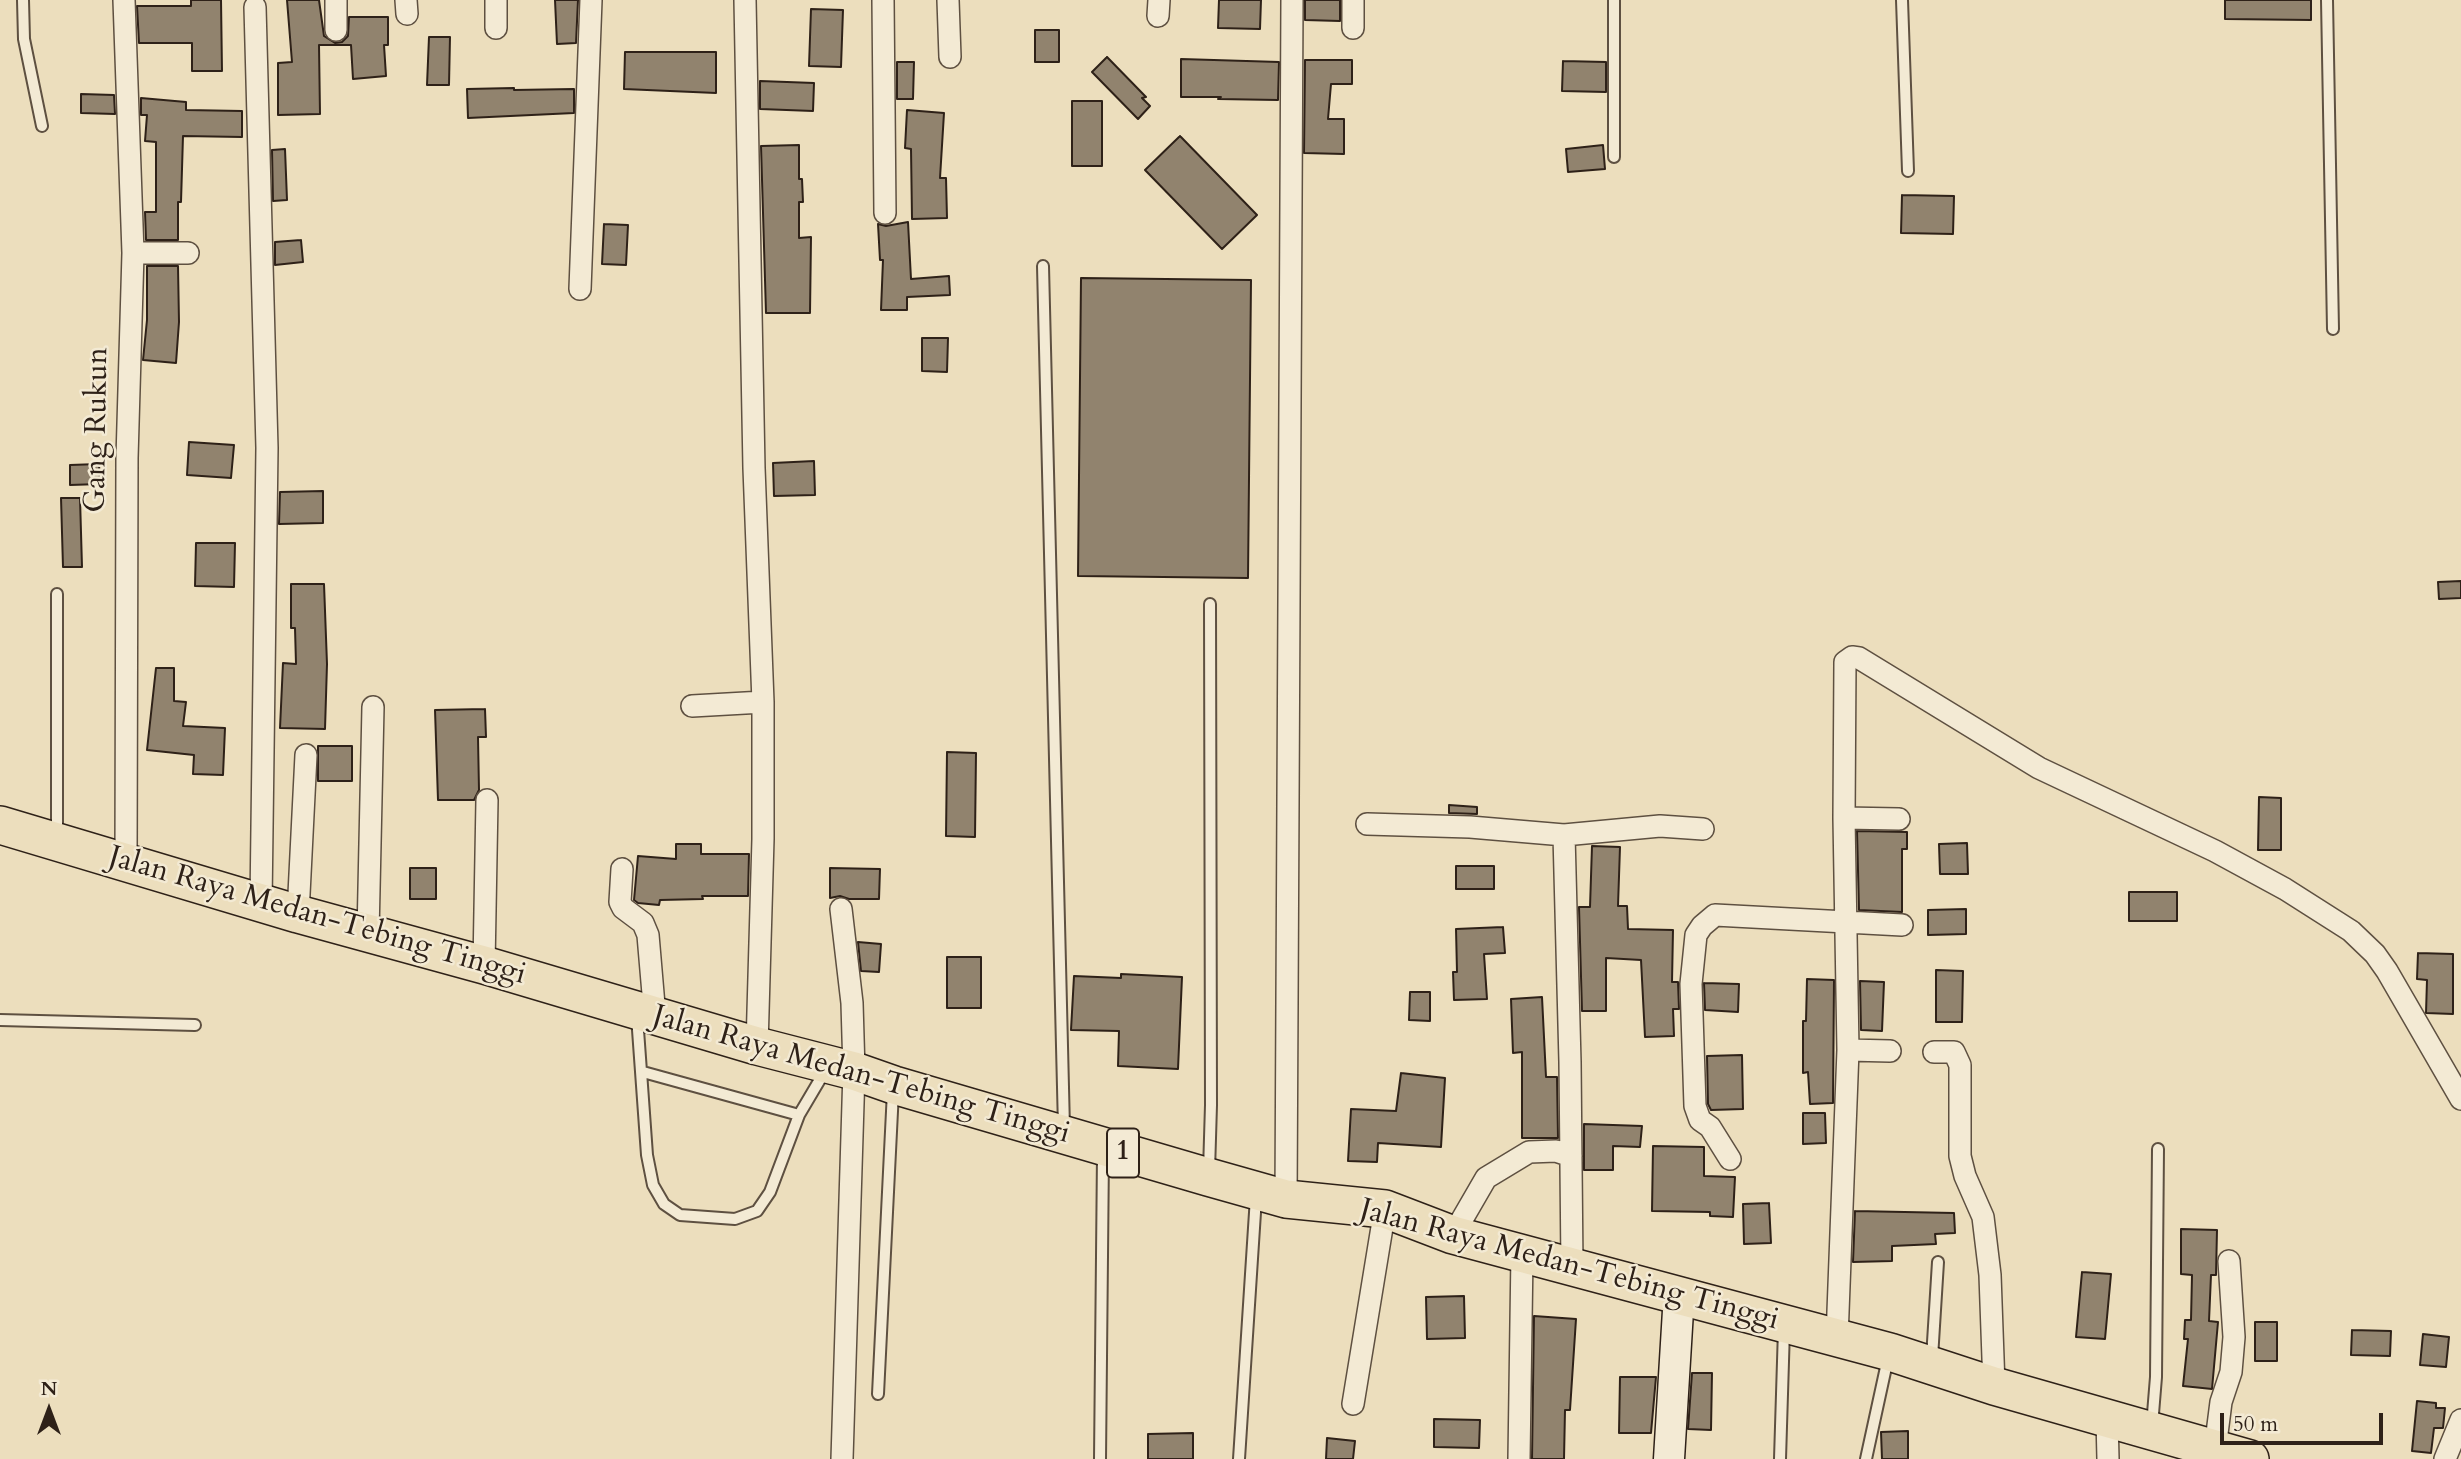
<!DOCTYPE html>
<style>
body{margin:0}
#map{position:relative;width:2461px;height:1459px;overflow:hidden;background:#ecdebd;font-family:Cardo,serif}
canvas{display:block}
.north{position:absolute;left:14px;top:1375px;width:70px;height:70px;-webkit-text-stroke:5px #f3ead4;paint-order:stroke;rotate:0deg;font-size:19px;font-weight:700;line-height:28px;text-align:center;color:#2e2118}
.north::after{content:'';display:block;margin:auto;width:24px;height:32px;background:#2e2118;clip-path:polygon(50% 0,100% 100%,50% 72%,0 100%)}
.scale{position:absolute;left:2220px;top:1413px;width:163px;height:32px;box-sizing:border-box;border:4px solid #2e2118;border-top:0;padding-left:9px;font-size:21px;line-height:24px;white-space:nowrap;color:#2e2118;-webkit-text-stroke:5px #f3ead4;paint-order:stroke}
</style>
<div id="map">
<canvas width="2461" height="1459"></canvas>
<div class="north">N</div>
<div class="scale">50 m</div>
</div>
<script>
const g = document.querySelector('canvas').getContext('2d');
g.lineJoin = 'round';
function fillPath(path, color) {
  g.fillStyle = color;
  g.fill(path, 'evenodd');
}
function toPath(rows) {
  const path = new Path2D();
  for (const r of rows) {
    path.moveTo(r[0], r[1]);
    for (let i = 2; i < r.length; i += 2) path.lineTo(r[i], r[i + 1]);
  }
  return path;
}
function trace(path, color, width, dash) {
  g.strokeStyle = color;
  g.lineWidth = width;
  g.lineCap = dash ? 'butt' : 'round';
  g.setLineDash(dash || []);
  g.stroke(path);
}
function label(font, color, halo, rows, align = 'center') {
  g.font = font + ' Cardo,serif';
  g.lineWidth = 5;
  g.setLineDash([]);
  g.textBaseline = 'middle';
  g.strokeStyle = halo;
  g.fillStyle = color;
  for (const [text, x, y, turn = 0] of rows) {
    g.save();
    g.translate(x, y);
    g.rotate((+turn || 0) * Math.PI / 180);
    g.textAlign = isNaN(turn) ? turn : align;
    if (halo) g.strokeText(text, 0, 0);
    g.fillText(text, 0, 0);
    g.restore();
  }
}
const building = toPath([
 [191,0,221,0,222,71,192,71,192,43,139,43,137,6,191,6,191,0],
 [287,0,319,0,324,36,335,43,342,42,348,36,349,17,388,17,388,45,384,45,386,76,353,79,351,45,319,45,320,114,278,115,278,63,292,62,287,0],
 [555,0,578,0,576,43,557,44,555,0],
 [1219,0,1261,0,1260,29,1218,28,1219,0],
 [1305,0,1340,0,1340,21,1305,20,1305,0],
 [2225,0,2311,0,2311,20,2225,19,2225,0],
 [811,9,843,10,841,67,809,66,811,9],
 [1035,30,1059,30,1059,62,1035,62,1035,30],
 [429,37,450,37,449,85,427,85,429,37],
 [625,52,716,52,716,93,624,89,625,52],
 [1107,57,1146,97,1142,98,1150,106,1138,119,1092,72,1107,57],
 [1181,59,1279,62,1278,100,1218,99,1221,97,1181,97,1181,59],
 [1305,60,1352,60,1352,84,1331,84,1328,119,1344,119,1344,154,1304,153,1305,60],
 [1563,61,1606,62,1606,92,1562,91,1563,61],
 [897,62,914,62,913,99,897,99,897,62],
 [760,81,814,83,813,111,760,109,760,81],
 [514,88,514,90,574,89,574,113,468,118,467,89,514,88],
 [81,94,114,95,115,114,81,113,81,94],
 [141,98,186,102,186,110,242,111,242,137,183,136,181,202,178,202,178,240,146,240,145,212,156,212,156,142,145,141,147,115,141,115,141,98],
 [1072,101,1102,101,1102,166,1072,166,1072,101],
 [907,110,944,113,940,178,946,178,947,218,912,219,911,149,905,148,907,110],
 [1180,136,1257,215,1222,249,1145,170,1180,136],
 [799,145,799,179,802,179,803,202,799,202,799,238,811,237,810,313,766,313,761,146,799,145],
 [1603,145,1605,169,1568,172,1566,149,1603,145],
 [285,149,287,200,273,201,272,150,285,149],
 [1902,195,1954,196,1953,234,1901,233,1902,195],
 [908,222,911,279,949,276,950,295,907,297,907,310,881,310,883,260,880,260,878,224,886,226,908,222],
 [604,224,628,225,626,265,602,264,604,224],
 [301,240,303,262,275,265,275,242,301,240],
 [147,266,178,266,179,322,176,363,143,360,147,320,147,266],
 [1081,278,1251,280,1248,578,1078,576,1081,278],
 [922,338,948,338,947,372,922,371,922,338],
 [189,442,234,445,231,478,187,475,189,442],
 [814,461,815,495,774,496,773,463,814,461],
 [99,464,100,484,70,485,70,465,99,464],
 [323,491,323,523,279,524,280,492,323,491],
 [61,498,80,498,82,567,63,567,61,498],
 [196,543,235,543,234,587,195,586,196,543],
 [2461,581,2461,598,2439,599,2438,582,2461,581],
 [291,584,324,584,327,664,325,729,280,728,283,663,296,664,295,628,291,628,291,584],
 [156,668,174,668,174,701,186,702,183,726,225,728,223,775,193,774,194,755,147,750,156,668],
 [485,709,486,737,478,737,479,790,474,800,438,800,435,710,485,709],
 [318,746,352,746,352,781,318,781,318,746],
 [947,752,976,753,975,837,946,836,947,752],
 [2259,797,2281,798,2281,850,2258,850,2259,797],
 [1449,805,1477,807,1477,814,1449,813,1449,805],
 [1857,831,1907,832,1907,849,1902,849,1902,912,1859,910,1857,831],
 [1967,843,1968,874,1940,874,1939,844,1967,843],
 [676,844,701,844,701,854,749,854,748,896,702,896,703,899,660,900,659,905,638,903,634,900,638,856,676,859,676,844],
 [1592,846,1620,847,1618,906,1627,906,1628,929,1673,930,1672,982,1678,982,1679,1009,1673,1009,1674,1036,1645,1037,1641,960,1606,958,1606,1011,1582,1011,1579,907,1590,907,1592,846],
 [1456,866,1494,866,1494,889,1456,889,1456,866],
 [410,868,436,868,436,899,410,899,410,868],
 [830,868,880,869,879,899,849,899,840,896,830,898,830,868],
 [2129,892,2177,892,2177,921,2129,921,2129,892],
 [1966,909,1966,934,1928,935,1928,910,1966,909],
 [1503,927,1505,953,1484,954,1487,999,1454,1000,1453,972,1457,972,1456,929,1503,927],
 [858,942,881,944,879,972,861,971,858,942],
 [2418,953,2453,954,2453,1014,2426,1013,2427,980,2417,979,2418,953],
 [947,957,981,957,981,1008,947,1008,947,957],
 [1936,970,1963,971,1962,1022,1936,1022,1936,970],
 [1121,974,1182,977,1178,1069,1118,1066,1119,1031,1071,1030,1074,976,1121,978,1121,974],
 [1807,979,1834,980,1833,1103,1810,1104,1808,1072,1803,1073,1803,1021,1806,1021,1807,979],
 [1860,981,1884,982,1882,1031,1861,1030,1860,981],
 [1704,983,1739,984,1738,1012,1705,1010,1704,983],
 [1410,992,1430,992,1430,1021,1409,1020,1410,992],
 [1542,997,1546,1077,1557,1077,1558,1138,1522,1138,1522,1052,1513,1053,1511,999,1542,997],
 [1742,1055,1743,1109,1711,1110,1708,1104,1707,1056,1742,1055],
 [1401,1073,1445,1078,1441,1147,1378,1143,1377,1162,1348,1161,1351,1109,1396,1111,1401,1073],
 [1803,1113,1825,1113,1826,1143,1803,1144,1803,1113],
 [1584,1124,1642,1126,1640,1147,1613,1146,1613,1170,1584,1170,1584,1124],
 [1653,1146,1704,1147,1704,1176,1735,1177,1733,1217,1710,1216,1710,1212,1652,1211,1653,1146],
 [1769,1203,1771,1243,1744,1244,1743,1204,1769,1203],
 [1855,1211,1954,1213,1955,1233,1935,1234,1936,1244,1892,1246,1892,1261,1853,1262,1855,1211],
 [2181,1229,2217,1230,2216,1275,2211,1275,2209,1321,2218,1322,2212,1389,2183,1386,2188,1339,2184,1339,2185,1320,2191,1320,2192,1275,2181,1274,2181,1229],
 [2082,1272,2111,1274,2105,1339,2076,1337,2082,1272],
 [1464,1296,1465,1338,1427,1339,1426,1297,1464,1296],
 [1534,1316,1576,1319,1570,1410,1565,1410,1564,1459,1532,1459,1534,1316],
 [2255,1322,2277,1322,2277,1361,2255,1361,2255,1322],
 [2352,1330,2391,1331,2390,1356,2351,1355,2352,1330],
 [2423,1334,2449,1337,2446,1367,2420,1365,2423,1334],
 [1692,1373,1712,1373,1711,1430,1688,1429,1692,1373],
 [1620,1377,1656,1377,1651,1433,1619,1433,1620,1377],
 [2417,1401,2436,1403,2436,1408,2445,1408,2443,1428,2434,1428,2431,1453,2412,1451,2417,1401],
 [1434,1419,1480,1420,1479,1448,1434,1447,1434,1419],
 [1908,1431,1908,1459,1882,1459,1881,1432,1908,1431],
 [1193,1433,1193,1459,1148,1459,1148,1434,1193,1433],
 [1327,1438,1355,1441,1353,1459,1326,1459,1327,1438]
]);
fillPath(building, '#91836e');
trace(building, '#2e2118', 2);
const lane = toPath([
 [23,0,24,39,42,126],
 [1614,0,1614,157],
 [1902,0,1908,171],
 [2327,0,2333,329],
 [1043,266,1064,1128],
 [57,836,57,594],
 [637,1016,647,1155,653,1185,664,1204,680,1215,735,1219,757,1211,770,1192,799,1115,825,1071],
 [0,1020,195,1025],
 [643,1072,799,1115],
 [1209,1171,1211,1105,1210,604],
 [1932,1358,1938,1262],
 [878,1394,893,1091],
 [2152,1426,2156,1377,2158,1149],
 [1100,1459,1103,1154],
 [1239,1459,1256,1197],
 [1780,1459,1784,1329],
 [1866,1459,1888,1358]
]);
const street = toPath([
 [124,0,133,253,127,458,126,862],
 [406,0,407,14],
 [745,0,754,468,763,702,763,839,757,1046],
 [883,0,885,213],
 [948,0,950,57],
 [1353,0,1353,28],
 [255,7,267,448,261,903],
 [1158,16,1159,0],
 [496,28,496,0],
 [336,30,336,0],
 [133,253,188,253],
 [580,289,591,0],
 [692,706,763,702],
 [1844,818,1899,819],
 [1367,824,1470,827,1564,835],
 [622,869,620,902,623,908,643,923,648,935,655,1017],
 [841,909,852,1003,854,1071,842,1459],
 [298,914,306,755],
 [368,934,373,707],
 [484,965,487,800],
 [1848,1050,1890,1051],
 [1934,1052,1954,1052,1960,1065,1960,1156,1965,1176,1983,1217,1990,1275,1994,1386],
 [1730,1159,1710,1127,1700,1120,1695,1106,1691,984,1696,935,1702,926,1715,915,1902,925],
 [1286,1199,1292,0],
 [1453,1235,1486,1178,1529,1152,1556,1151,1571,1156],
 [1572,1267,1570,1062,1564,835,1660,826,1703,829],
 [1837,1338,1848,1050,1844,818,1845,662,1852,657,1859,658,2039,768,2215,851,2285,889,2351,931,2375,954,2387,971,2461,1099],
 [1353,1404,1385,1209],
 [2107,1418,2108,1459],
 [2214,1457,2221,1402,2231,1372,2234,1337,2229,1261],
 [1519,1459,1522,1254],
 [2445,1459,2461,1420]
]);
const secondary = toPath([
 [1669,1459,1679,1294]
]);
const highway = toPath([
 [0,825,298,914,484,965,757,1046,854,1071,894,1085,1208,1177,1286,1199,1385,1209,1453,1235,1890,1352,1994,1386,2250,1459]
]);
trace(lane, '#5e5041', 14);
trace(street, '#5e5041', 24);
trace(secondary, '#2e2118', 33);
trace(highway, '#2e2118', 40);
trace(lane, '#f3ead4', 10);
trace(street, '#f3ead4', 21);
trace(secondary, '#f3ead4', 30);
trace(highway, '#ecdebd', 37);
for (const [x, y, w] of [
 [1123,1153,32]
]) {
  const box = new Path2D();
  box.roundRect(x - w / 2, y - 24.5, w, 49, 5);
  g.fillStyle = '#f3ead4';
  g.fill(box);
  trace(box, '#2e2118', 2);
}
label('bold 28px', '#2e2118', null, [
 ["1",1123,1153]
]);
label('30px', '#2e2118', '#f3ead4', [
 ["Gang Rukun",98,430,-89],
 ["Jalan Raya Medan-Tebing Tinggi",317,917,16],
 ["Jalan Raya Medan-Tebing Tinggi",861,1076,16],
 ["Jalan Raya Medan-Tebing Tinggi",1569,1266,15]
]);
</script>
